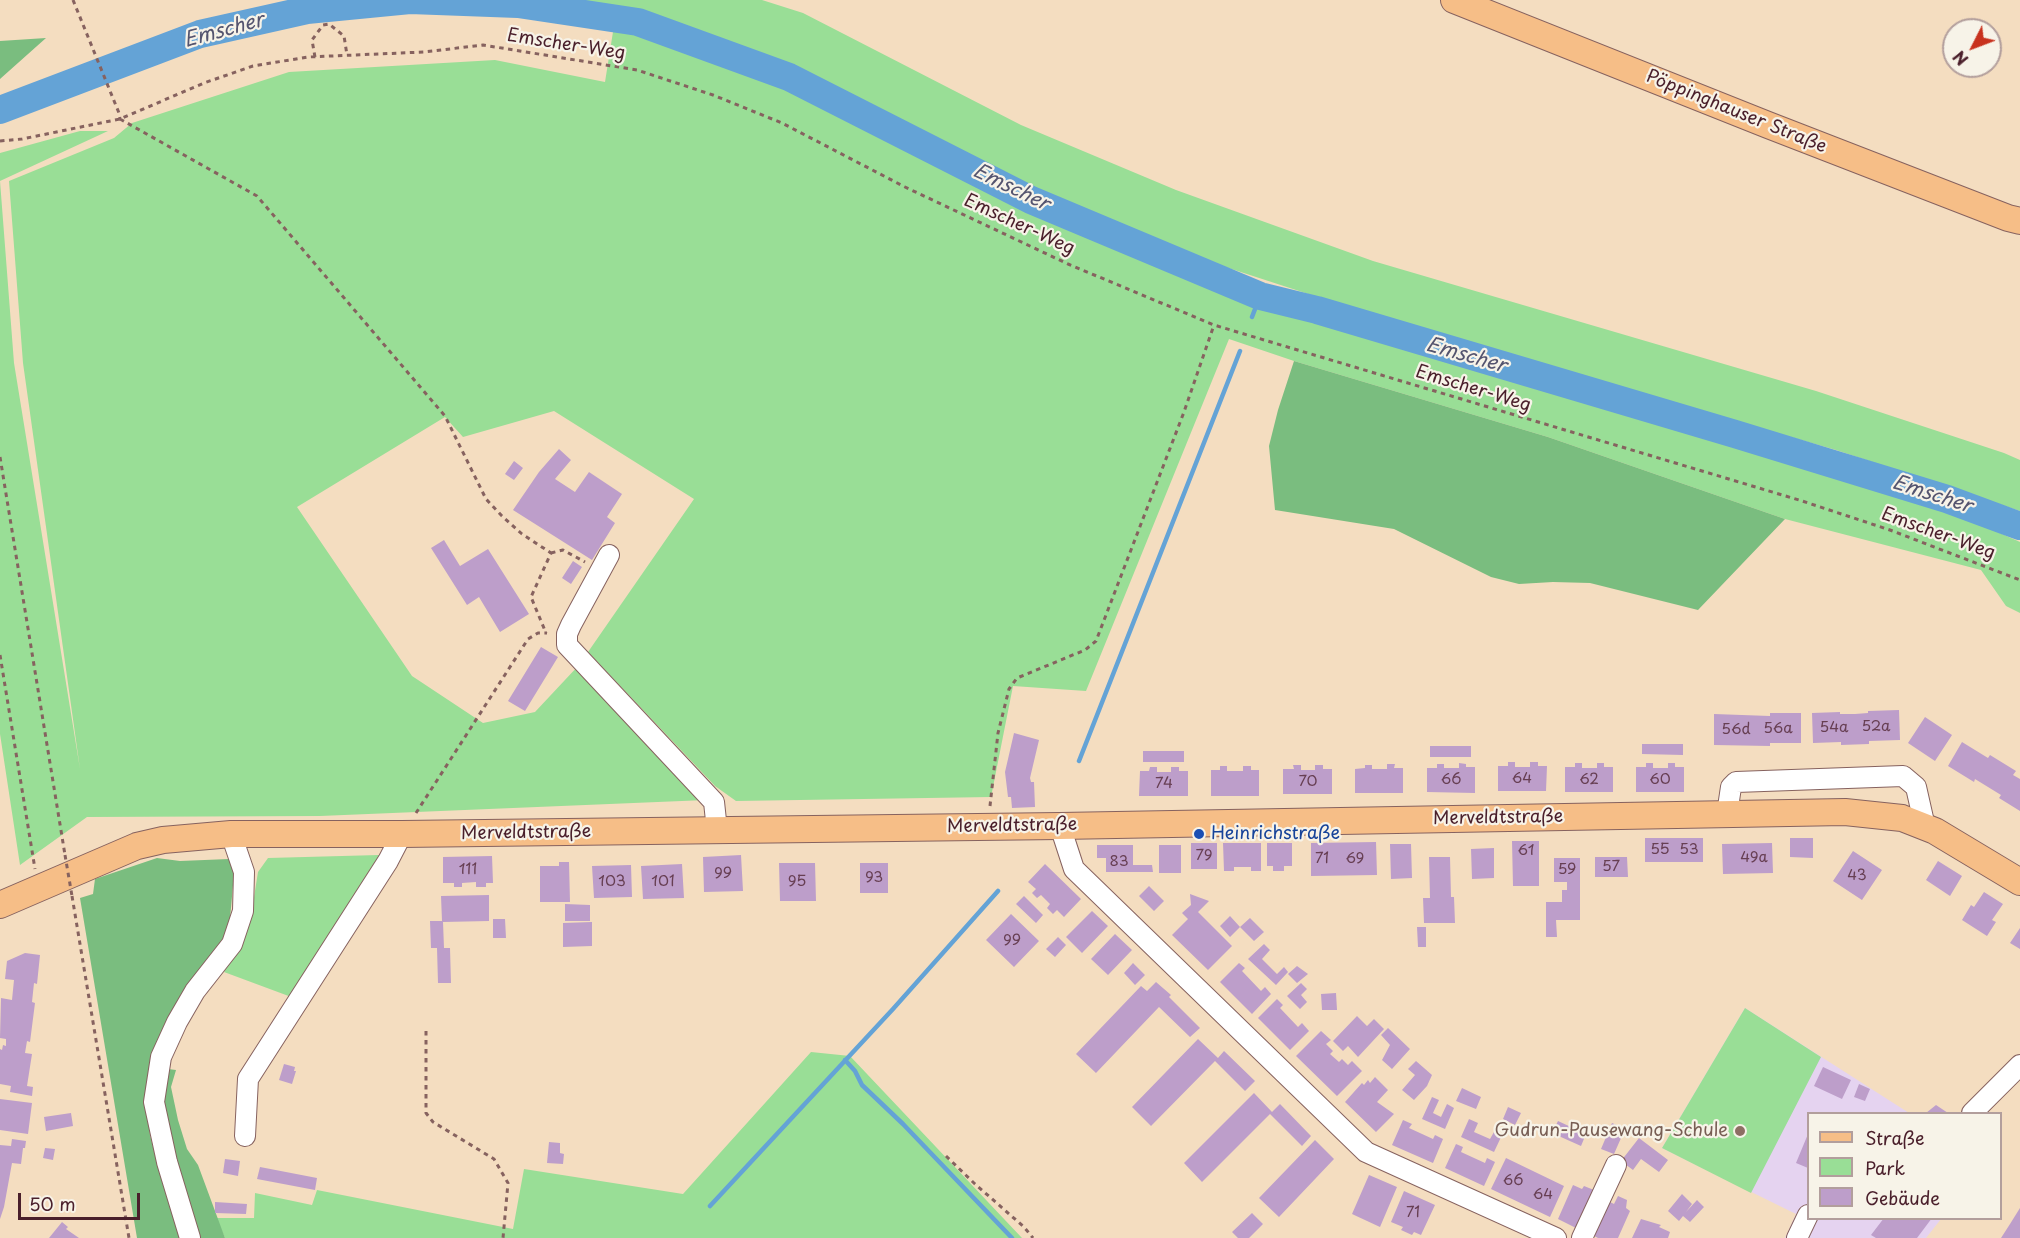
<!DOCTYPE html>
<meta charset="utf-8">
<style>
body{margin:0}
#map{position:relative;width:2020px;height:1238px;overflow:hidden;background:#f4ddc0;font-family:"Playpen Sans",sans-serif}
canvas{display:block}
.legend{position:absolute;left:1807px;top:1112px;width:195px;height:108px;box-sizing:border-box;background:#f7f3e8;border:2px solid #b29e9c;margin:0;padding:8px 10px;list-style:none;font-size:18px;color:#4a1f2b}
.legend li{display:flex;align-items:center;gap:12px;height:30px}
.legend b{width:30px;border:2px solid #b29e9c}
.north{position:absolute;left:1942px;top:18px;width:60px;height:60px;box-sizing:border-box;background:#f7f3e8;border:2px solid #b29e9c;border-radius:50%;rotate:228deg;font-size:16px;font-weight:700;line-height:24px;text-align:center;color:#4a1f2b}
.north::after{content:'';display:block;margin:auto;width:21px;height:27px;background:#c8321e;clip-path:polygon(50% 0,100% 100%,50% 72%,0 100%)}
.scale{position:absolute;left:18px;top:1193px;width:122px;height:27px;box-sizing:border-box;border:3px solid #4a1f2b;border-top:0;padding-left:8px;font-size:18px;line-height:21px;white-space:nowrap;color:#4a1f2b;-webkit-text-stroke:4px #f7f3e8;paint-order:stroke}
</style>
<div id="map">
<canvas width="2020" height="1238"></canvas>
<ul class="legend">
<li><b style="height:8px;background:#f6be87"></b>Straße</li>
<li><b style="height:16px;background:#99de96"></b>Park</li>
<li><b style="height:16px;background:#bd9eca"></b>Gebäude</li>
</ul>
<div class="north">N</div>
<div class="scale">50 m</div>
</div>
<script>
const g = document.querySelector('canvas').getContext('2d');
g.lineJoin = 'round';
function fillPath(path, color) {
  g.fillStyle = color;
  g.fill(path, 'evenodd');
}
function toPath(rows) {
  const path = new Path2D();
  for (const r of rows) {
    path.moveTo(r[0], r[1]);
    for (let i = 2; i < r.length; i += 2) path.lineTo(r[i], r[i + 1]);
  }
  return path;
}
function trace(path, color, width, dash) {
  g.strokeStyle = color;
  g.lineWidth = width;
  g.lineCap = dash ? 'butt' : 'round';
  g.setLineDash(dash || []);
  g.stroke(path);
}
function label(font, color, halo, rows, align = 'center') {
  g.font = font + ' "Playpen Sans",sans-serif';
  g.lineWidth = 4.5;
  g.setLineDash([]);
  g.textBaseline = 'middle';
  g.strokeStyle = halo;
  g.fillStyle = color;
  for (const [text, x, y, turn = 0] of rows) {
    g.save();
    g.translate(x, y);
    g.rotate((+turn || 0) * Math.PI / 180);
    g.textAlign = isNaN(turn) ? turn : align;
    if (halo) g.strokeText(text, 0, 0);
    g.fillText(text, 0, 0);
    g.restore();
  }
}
fillPath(toPath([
 [1745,1008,1909,1113,1808,1114,1808,1218,1941,1219,1926,1238,1785,1238,1796,1214,1662,1148]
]), '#e5d3f0');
fillPath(toPath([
 [560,0,762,0,803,13,1021,125,1176,190,1373,261,1816,391,2004,453,2020,460,2020,511,1836,450,1422,331,1210,262,1036,188,802,72,693,30,634,12],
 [616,13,648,38,712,58,791,91,1026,208,1146,261,1266,306,1691,431,1971,520,2020,542,2020,613,2006,606,1981,570,1785,519,1548,437,1294,361,1229,339,1086,691,1013,686,991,797,736,801,715,786,588,652,694,499,554,411,463,437,445,417,297,507,412,676,483,723,535,712,579,665,706,800,320,816,87,817,20,865,0,734,0,153,80,131,108,131,0,181,14,363,80,769,23,363,9,181,114,138,132,123,289,72,495,60,605,82],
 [379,855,383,856,294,998,224,972,239,946,251,916,258,872,268,858],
 [1745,1008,1821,1057,1751,1193,1662,1148],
 [811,1052,850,1056,1022,1238,225,1238,216,1218,254,1218,255,1193,312,1205,317,1190,513,1229,524,1169,683,1194]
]), '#99de96');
fillPath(toPath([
 [46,38,0,79,0,41],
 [1294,361,1548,437,1785,519,1698,610,1590,583,1553,582,1519,584,1491,577,1394,529,1275,510,1269,446,1278,410],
 [157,858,180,861,229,859,234,874,229,930,147,1106,150,1135,158,1167,180,1238,137,1238,80,898,93,894,95,879],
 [168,1069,176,1070,171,1087,178,1120,187,1149,198,1165,225,1238,198,1238,165,1117,164,1080]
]), '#7abd7f');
trace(toPath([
 [1252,317,1260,296],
 [1079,761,1240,351],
 [845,1060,855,1071,862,1085,903,1124,1012,1238],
 [710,1206,893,1009,998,891]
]), '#64a3d6', 4.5);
trace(toPath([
 [0,110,200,34,307,10,410,0,518,4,638,22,789,77,1031,200,1260,296,1317,310,1735,434,1947,499,2020,526]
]), '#64a3d6', 28);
fillPath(toPath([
 [559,449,571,460,555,479,575,492,589,472,622,494,607,517,615,523,592,560,513,510,539,472],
 [514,461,523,468,514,480,505,474],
 [444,540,460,566,488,549,529,614,500,632,479,597,467,605,431,548],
 [573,561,582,567,571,584,562,578],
 [541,647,558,657,525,711,508,701],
 [1899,710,1900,740,1869,741,1869,744,1841,745,1841,742,1813,743,1812,713,1840,712,1840,714,1855,714,1868,713,1868,711],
 [1770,713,1801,713,1801,743,1770,743,1770,746,1714,745,1714,714,1770,716],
 [1925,717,1952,735,1935,761,1908,743],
 [1014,733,1039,740,1030,778,1031,782,1034,782,1035,807,1012,808,1011,797,1008,797,1005,772],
 [1962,742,1988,758,1990,755,2016,771,2013,775,2020,779,2020,811,1999,798,2001,795,1975,779,1974,782,1948,766],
 [1642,744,1683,744,1683,755,1642,754],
 [1430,746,1471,746,1471,757,1430,757],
 [1143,751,1184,751,1184,762,1143,762],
 [1508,762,1515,762,1515,767,1530,767,1530,762,1538,762,1538,766,1547,766,1546,791,1498,791,1498,766,1508,766],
 [1459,763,1466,764,1466,767,1475,767,1475,793,1427,792,1427,768,1437,768,1437,764,1444,764,1444,768,1459,768],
 [1575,763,1582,763,1582,768,1597,768,1597,763,1604,763,1604,767,1613,767,1613,792,1565,792,1565,767,1575,767],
 [1646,763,1653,763,1653,768,1668,768,1668,763,1675,763,1675,767,1684,767,1684,792,1636,792,1636,767,1646,767],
 [1387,764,1395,764,1394,768,1403,768,1403,793,1355,793,1355,769,1365,768,1365,765,1372,765,1372,769,1387,769],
 [1293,765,1301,765,1301,770,1315,770,1315,765,1323,765,1323,769,1332,769,1332,794,1283,794,1283,769,1294,769],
 [1220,766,1227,766,1227,771,1243,771,1243,766,1251,766,1251,770,1259,770,1259,796,1211,796,1211,770,1220,770],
 [1150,767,1157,767,1157,772,1171,772,1171,767,1179,767,1179,771,1188,771,1188,796,1139,796,1140,771,1149,771],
 [1645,838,1703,838,1703,862,1645,862],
 [1790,838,1813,838,1813,858,1790,857],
 [1512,841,1539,841,1539,886,1513,886],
 [1376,842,1377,875,1311,876,1311,843],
 [1191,843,1217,843,1217,869,1191,869],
 [1223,843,1261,843,1261,871,1251,871,1251,867,1234,867,1234,871,1224,871],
 [1267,843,1292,843,1292,866,1284,866,1284,871,1273,871,1273,866,1267,866],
 [1772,843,1773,873,1723,874,1722,844],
 [1390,844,1411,844,1412,878,1391,879],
 [1097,845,1133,845,1133,865,1152,865,1153,872,1106,872,1106,858,1097,858],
 [1159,845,1181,845,1181,873,1159,873],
 [1494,848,1494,878,1472,879,1471,849],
 [1853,851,1882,870,1862,900,1833,881],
 [741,855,743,891,704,892,703,857],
 [492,856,493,883,486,883,486,887,476,887,476,882,462,883,462,887,454,887,454,883,443,883,443,857],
 [1429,857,1450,857,1451,897,1454,897,1455,923,1424,923,1423,898,1430,898],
 [1595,857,1627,857,1628,877,1595,877],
 [1554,858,1580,858,1580,920,1556,920,1557,937,1546,937,1546,902,1562,902,1562,890,1567,890,1567,882,1554,882],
 [1938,861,1962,876,1950,896,1926,880],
 [559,862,569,862,570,902,540,902,540,866,559,866],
 [779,863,815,863,816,901,780,901],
 [860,863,888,863,888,893,860,893],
 [682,864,684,898,643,899,641,866],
 [1045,864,1081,899,1064,917,1057,910,1053,914,1047,908,1050,904,1041,895,1037,898,1032,893,1036,889,1028,882],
 [631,865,632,897,594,898,592,866],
 [1149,886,1164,901,1154,911,1139,896],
 [1984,892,2003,904,1992,920,1996,922,1987,936,1962,920,1971,905,1974,907],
 [1190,894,1209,901,1198,912,1232,946,1208,970,1172,935,1188,919,1182,913,1191,905],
 [489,895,489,921,443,922,444,948,450,948,451,983,438,983,437,948,431,948,430,921,442,921,441,896],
 [1024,896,1043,915,1036,923,1016,904],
 [565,904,590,905,590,921,565,921],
 [1092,911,1108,926,1082,953,1066,937],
 [1011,914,1039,941,1014,967,986,940],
 [1230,916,1240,927,1230,937,1220,926],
 [1250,918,1264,932,1254,941,1240,927],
 [493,919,505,919,506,938,493,938],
 [592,922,592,946,563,947,563,923],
 [1417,927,1426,927,1426,947,1418,947],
 [2020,928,2020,949,2010,943],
 [1115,934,1132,950,1108,975,1091,959],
 [1058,937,1066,945,1055,957,1046,949],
 [1264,944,1270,950,1262,959,1277,974,1284,967,1288,972,1276,985,1248,959],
 [25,953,40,955,37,984,34,983,32,1002,35,1003,30,1042,27,1041,25,1053,32,1054,27,1086,33,1087,32,1096,10,1092,11,1086,0,1084,0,1049,2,1050,3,1045,6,1046,6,1039,0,1038,1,998,12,1000,14,980,5,979,7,961],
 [1133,963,1145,975,1135,985,1124,973],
 [1239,963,1245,968,1242,971,1261,991,1265,987,1271,994,1252,1014,1220,982],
 [1297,966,1308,974,1297,983,1288,974],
 [1156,982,1171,995,1169,997,1200,1028,1190,1037,1159,1007,1096,1073,1076,1054,1141,986,1147,991],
 [1301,983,1307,989,1301,995,1307,1002,1300,1009,1287,996],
 [1336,993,1337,1010,1322,1010,1321,994],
 [1277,999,1283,1005,1280,1008,1298,1027,1302,1023,1309,1031,1290,1050,1258,1018],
 [1357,1016,1367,1026,1374,1019,1384,1029,1358,1057,1348,1046,1343,1051,1333,1041],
 [1388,1028,1410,1049,1392,1069,1382,1060,1390,1045,1381,1035],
 [1321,1031,1331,1040,1326,1044,1333,1051,1330,1054,1339,1062,1342,1059,1348,1065,1352,1061,1362,1071,1337,1096,1296,1056],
 [1198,1039,1218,1058,1224,1051,1255,1081,1245,1091,1215,1061,1151,1126,1132,1107],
 [1416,1061,1432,1075,1427,1086,1414,1100,1402,1090,1415,1075,1408,1069],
 [284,1064,295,1067,294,1071,296,1071,292,1084,279,1080],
 [1823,1067,1851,1080,1842,1099,1814,1086],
 [1375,1077,1388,1090,1377,1102,1394,1114,1376,1132,1345,1102,1362,1083,1364,1085,1368,1080,1370,1083],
 [1859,1084,1870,1089,1865,1101,1854,1097],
 [1462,1088,1481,1097,1476,1109,1456,1101],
 [1254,1093,1272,1112,1280,1104,1311,1136,1302,1146,1270,1114,1202,1182,1184,1163],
 [1432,1097,1439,1100,1433,1113,1441,1117,1447,1104,1454,1108,1445,1129,1422,1119],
 [0,1099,32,1103,28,1134,0,1130],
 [1936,1105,1948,1113,1926,1113],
 [1508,1107,1521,1113,1515,1125,1503,1119],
 [71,1113,73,1126,46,1131,44,1117],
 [1469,1119,1478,1123,1474,1132,1490,1139,1494,1132,1502,1135,1494,1152,1461,1137],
 [1403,1120,1412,1124,1409,1128,1433,1139,1435,1135,1443,1139,1433,1163,1392,1145],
 [1558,1121,1586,1134,1581,1146,1552,1133],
 [1612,1123,1625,1129,1614,1154,1601,1149],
 [1808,1134,1808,1168,1796,1163],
 [1639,1138,1668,1160,1659,1172,1641,1159,1633,1170,1621,1161],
 [12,1139,26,1141,25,1148,23,1148,21,1164,12,1163,4,1207,0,1219,0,1145,11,1146],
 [1315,1140,1334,1159,1279,1217,1259,1198],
 [549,1142,560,1143,560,1153,564,1154,563,1164,547,1163],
 [1456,1144,1463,1147,1461,1152,1485,1163,1487,1158,1495,1162,1484,1186,1445,1168],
 [45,1148,55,1149,53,1160,43,1158],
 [1506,1158,1564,1186,1550,1217,1491,1189],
 [225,1159,240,1161,238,1176,223,1173],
 [260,1167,317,1178,315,1190,257,1179],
 [1369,1175,1397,1187,1380,1227,1352,1214],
 [1573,1185,1582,1189,1584,1186,1594,1190,1582,1231,1558,1219],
 [1404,1191,1435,1205,1421,1235,1414,1232,1412,1235,1401,1230,1403,1227,1391,1222],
 [1682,1194,1692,1204,1686,1212,1697,1200,1704,1207,1690,1222,1683,1216,1679,1221,1668,1211],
 [1618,1196,1627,1200,1626,1208,1630,1211,1618,1238,1598,1238,1590,1234,1606,1200,1614,1204],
 [215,1202,247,1204,246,1214,215,1213],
 [2020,1208,2020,1238,2001,1238,2010,1224],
 [1252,1213,1263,1224,1249,1238,1238,1238,1232,1232],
 [1884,1218,1932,1218,1917,1238,1876,1238,1871,1235],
 [1641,1219,1661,1225,1659,1227,1670,1232,1668,1238,1632,1238],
 [62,1222,68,1227,66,1229,79,1238,49,1238]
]), '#bd9eca');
const minor = toPath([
 [609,555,571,625,567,634,567,645,714,802,717,830],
 [1727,814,1731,787,1736,782,1903,776,1916,787,1925,827],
 [1060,826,1074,869,1366,1152,1556,1238],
 [1972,1113,2020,1065],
 [245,1136,248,1079,388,861,402,834],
 [190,1238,167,1162,154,1102,161,1057,177,1022,195,991,232,944,243,911,244,872,231,834],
 [1582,1238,1616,1165],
 [1797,1238,1808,1215]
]);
const major = toPath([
 [1454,0,1768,125,2008,218,2020,221],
 [0,905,137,846,163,840,231,834,402,834,1060,826,1845,812,1902,818,1935,831,2020,882]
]);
trace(minor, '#86625f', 22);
trace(major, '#86625f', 28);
trace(toPath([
 [73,0,119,113,120,119],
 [315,57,312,40,323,25,329,24,344,36,347,55],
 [120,119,257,196,445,416,486,499,502,516,522,534,551,553,531,597,546,633],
 [0,141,22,139,120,119,204,83,253,66,308,57,424,52,483,45,637,70,713,95,782,123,905,187,1068,264,1214,325,1799,500,1890,530,2020,580],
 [0,457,65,855],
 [551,553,563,550,585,562],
 [0,655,35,869],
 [990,806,998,733,1009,689,1017,678,1085,650,1096,641,1184,412,1214,325],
 [416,813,528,639,538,633,547,633],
 [72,896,129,1238],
 [426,1031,426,1113,433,1122,494,1159,508,1183,503,1238],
 [946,1156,975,1184,1024,1227,1033,1238]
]), '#86625f', 3, [4.5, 4.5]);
trace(minor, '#fff', 20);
trace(major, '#f6be87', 26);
trace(toPath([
 [65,855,72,896]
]), '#86625f', 3, [4.5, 4.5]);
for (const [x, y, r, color] of [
 [1199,834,6,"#1a4fb4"],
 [1740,1131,6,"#8d6e63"]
]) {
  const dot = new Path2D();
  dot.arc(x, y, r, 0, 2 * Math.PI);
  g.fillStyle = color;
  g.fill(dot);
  trace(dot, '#f7f3e8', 2);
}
label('15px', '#673f53', null, [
 ["52a",1876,727],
 ["54a",1834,728],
 ["56a",1778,729],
 ["56d",1736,730],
 ["64",1522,779],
 ["66",1451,780],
 ["62",1589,780],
 ["60",1660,780],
 ["70",1308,782],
 ["74",1164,784],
 ["55",1660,850],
 ["53",1689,850],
 ["61",1526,851],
 ["79",1204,856],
 ["49a",1754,858],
 ["71",1322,859],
 ["69",1355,859],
 ["83",1119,862],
 ["57",1611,867],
 ["111",468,870],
 ["59",1567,870],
 ["99",723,874],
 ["43",1857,876],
 ["93",874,878],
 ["103",612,882],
 ["101",663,882],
 ["95",797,882],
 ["99",1012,941],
 ["66",1513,1181],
 ["64",1543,1195],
 ["71",1413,1213]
]);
label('18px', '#4a1f2b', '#f7f3e8', [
 ["Emscher-Weg",566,45,9],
 ["Pöppinghauser Straße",1736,112,22],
 ["Emscher-Weg",1019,225,25],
 ["Emscher-Weg",1473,389,17],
 ["Emscher-Weg",1938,534,20],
 ["Merveldtstraße",1498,818,-1],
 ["Merveldtstraße",1012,826,-1],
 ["Merveldtstraße",526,833,-1]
]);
label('18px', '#164399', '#f7f3e8', [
 ["Heinrichstraße",1211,834]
], 'left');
label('18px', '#785e54', '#f7f3e8', [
 ["Gudrun-Pausewang-Schule",1728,1131]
], 'right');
label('italic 20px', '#54546f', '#f7f3e8', [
 ["Emscher",224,31,-15],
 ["Emscher",1011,188,26],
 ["Emscher",1466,356,16],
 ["Emscher",1932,495,18]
]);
</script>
